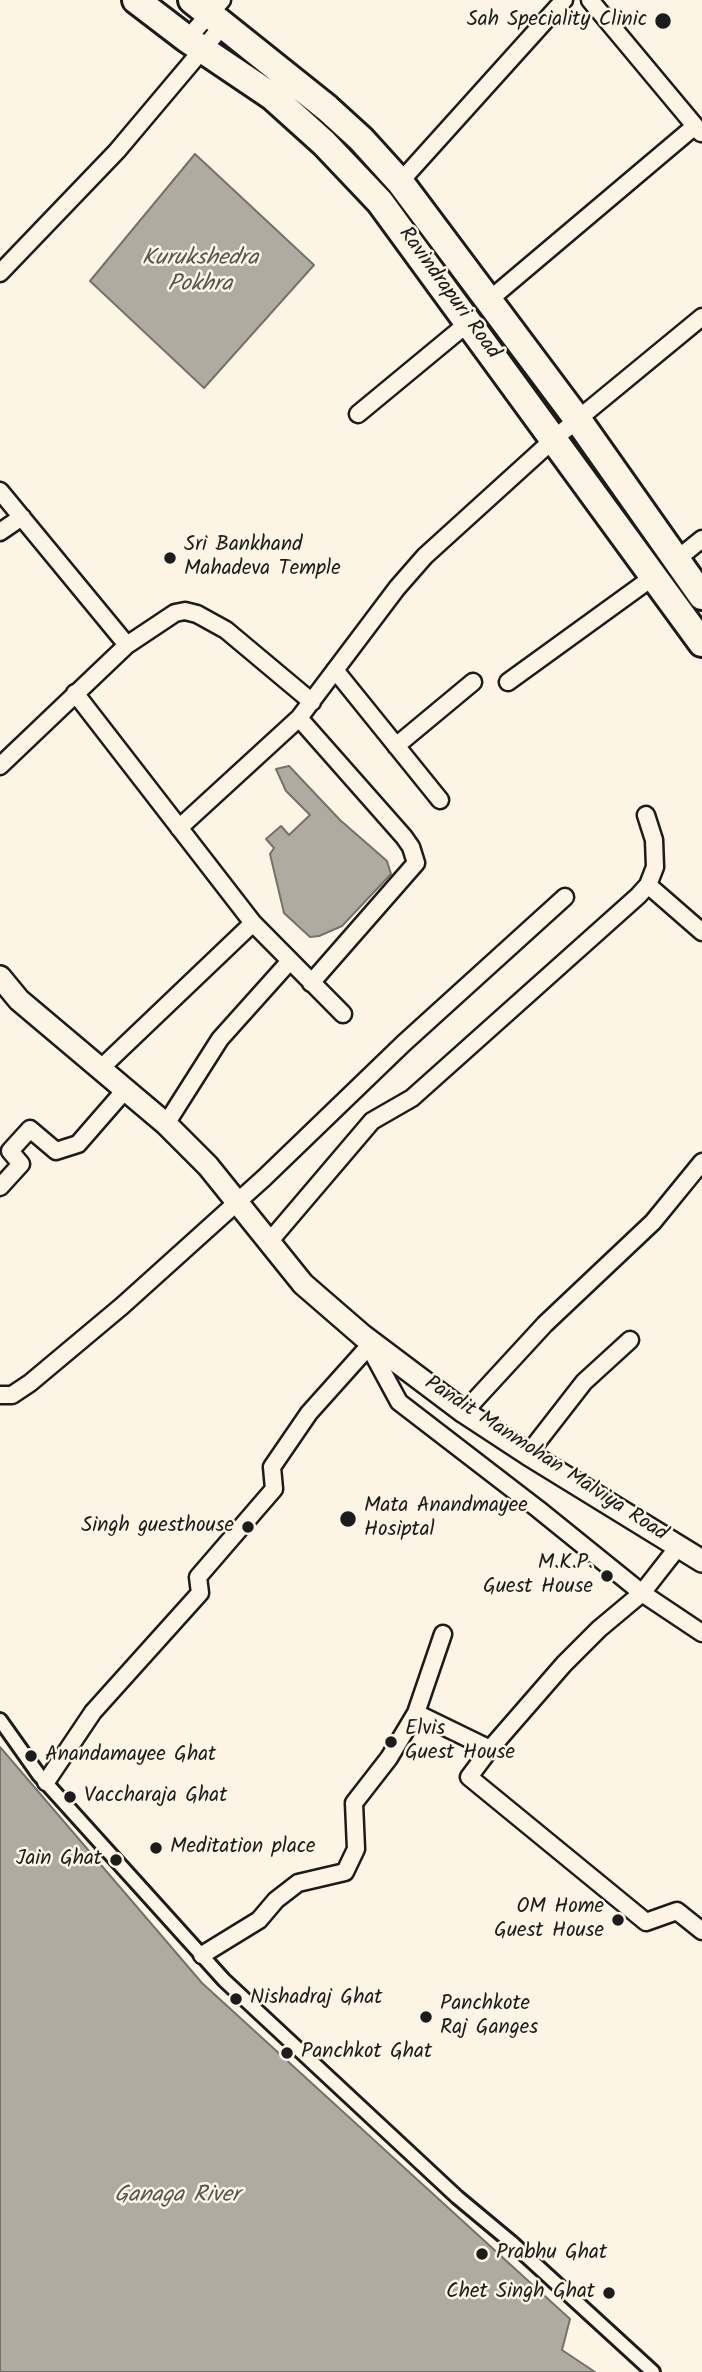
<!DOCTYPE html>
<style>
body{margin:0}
canvas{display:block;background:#fcf5e5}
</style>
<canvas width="702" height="2372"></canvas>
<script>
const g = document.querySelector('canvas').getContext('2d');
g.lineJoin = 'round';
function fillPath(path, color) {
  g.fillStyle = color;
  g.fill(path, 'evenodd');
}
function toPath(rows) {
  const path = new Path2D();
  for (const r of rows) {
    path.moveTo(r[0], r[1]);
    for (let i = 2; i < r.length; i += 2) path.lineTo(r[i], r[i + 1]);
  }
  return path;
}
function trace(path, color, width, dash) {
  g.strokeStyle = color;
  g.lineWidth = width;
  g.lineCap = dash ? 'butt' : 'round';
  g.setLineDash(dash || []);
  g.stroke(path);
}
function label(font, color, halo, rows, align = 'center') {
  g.font = font + ' Kalam,sans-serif';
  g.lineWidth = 5;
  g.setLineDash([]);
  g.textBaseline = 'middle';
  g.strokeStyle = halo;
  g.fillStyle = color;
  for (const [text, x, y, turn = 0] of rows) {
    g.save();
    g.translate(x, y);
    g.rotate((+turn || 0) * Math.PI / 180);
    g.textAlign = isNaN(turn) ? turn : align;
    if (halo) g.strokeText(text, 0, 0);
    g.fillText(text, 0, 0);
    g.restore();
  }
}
const water = toPath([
 [195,154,314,265,204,388,90,281,195,154],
 [289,766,340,820,387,861,391,874,342,926,319,936,310,937,284,913,270,854,274,848,266,839,281,826,289,835,310,815,286,791,276,769,289,766],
 [0,1747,202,1983,570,2319,562,2350,595,2372,0,2372,0,1747]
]);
fillPath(water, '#b0aba1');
trace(water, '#75726c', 2);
const pedestrian = toPath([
 [0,1720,39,1775,224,1980,457,2197,511,2242,653,2372]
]);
const minor = toPath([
 [590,0,701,133],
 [187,39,222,0],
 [400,182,564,0],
 [0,273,117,151,224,24],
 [489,300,695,126],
 [358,414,468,323],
 [0,491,127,645],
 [0,532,22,517],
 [676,560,702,539],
 [335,670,440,800],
 [508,682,653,577],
 [75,693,253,923,343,1014],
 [299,718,404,837,411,847,416,863,311,983],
 [396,746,473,682],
 [0,766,127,645,175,613,185,611,197,614,226,630,312,702],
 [179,828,299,718,397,588,425,556,555,438,702,317],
 [648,885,702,932],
 [100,1069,253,923],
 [166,1124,220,1039,289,962],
 [0,1187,21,1164,10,1151,30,1129,56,1151,78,1144,125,1090],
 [269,1242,372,1121,412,1098,638,896,648,885,655,867,654,840,646,815],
 [366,1341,399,1402,538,1509,642,1593,702,1633],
 [0,1395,12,1395,30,1383,122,1306,264,1178,404,1043,565,897],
 [464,1412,545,1324,653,1222,702,1162],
 [528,1454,584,1382,630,1340],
 [416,1713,443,1634],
 [490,1749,469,1777,646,1922,677,1911,702,1931],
 [46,1782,93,1712,200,1593,198,1577,274,1489,272,1467,309,1413,369,1346],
 [202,1955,259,1920,276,1900,298,1883,345,1872,356,1849,354,1803,389,1758,416,1713,490,1749,564,1664,599,1629,642,1593,678,1547]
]);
const tertiary = toPath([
 [0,977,19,1000,166,1124,208,1166,303,1284,363,1336,464,1412,528,1454,702,1561]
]);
const primary = toPath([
 [136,0,187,39,273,97,324,143,380,202,702,643],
 [192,0,327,108,361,139,400,182,578,420,702,596]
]);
trace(pedestrian, '#1c1c1c', 18);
trace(minor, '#1c1c1c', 21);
trace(tertiary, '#1c1c1c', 26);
trace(primary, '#1c1c1c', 32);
trace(pedestrian, '#fcf5e5', 12);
trace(minor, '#fcf5e5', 16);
trace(tertiary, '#fcf5e5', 21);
trace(primary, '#fcf5e5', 26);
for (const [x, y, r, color] of [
 [663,21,9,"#1c1c1c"],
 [170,558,7,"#1c1c1c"],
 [348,1519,9,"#1c1c1c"],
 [248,1527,7,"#1c1c1c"],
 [607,1576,7,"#1c1c1c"],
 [391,1742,7,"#1c1c1c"],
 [31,1756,7,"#1c1c1c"],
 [70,1797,7,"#1c1c1c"],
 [156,1848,7,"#1c1c1c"],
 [116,1860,7,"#1c1c1c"],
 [618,1920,7,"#1c1c1c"],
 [236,1999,7,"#1c1c1c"],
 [426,2017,7,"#1c1c1c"],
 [287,2053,7,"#1c1c1c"],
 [482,2254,7,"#1c1c1c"],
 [609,2293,7,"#1c1c1c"]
]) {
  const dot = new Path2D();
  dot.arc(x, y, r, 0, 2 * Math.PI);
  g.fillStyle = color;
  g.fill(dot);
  trace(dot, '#fcf5e5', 2.5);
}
label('21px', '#1c1c1c', '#fcf5e5', [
 ["Sah Speciality Clinic",647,21,"right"],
 ["Sri Bankhand",184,546],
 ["Mahadeva Temple",184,570],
 ["Mata Anandmayee",364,1507],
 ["Hosiptal",364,1531],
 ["Singh guesthouse",234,1527,"right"],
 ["M.K.P.",593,1564,"right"],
 ["Guest House",593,1588,"right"],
 ["Elvis",405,1730],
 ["Guest House",405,1754],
 ["Anandamayee Ghat",45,1756],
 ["Vaccharaja Ghat",84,1797],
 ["Meditation place",170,1848],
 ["Jain Ghat",102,1860,"right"],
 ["OM Home",604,1908,"right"],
 ["Guest House",604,1932,"right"],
 ["Nishadraj Ghat",250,1999],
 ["Panchkote",440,2005],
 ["Raj Ganges",440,2029],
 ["Panchkot Ghat",301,2053],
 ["Prabhu Ghat",496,2254],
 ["Chet Singh Ghat",595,2293,"right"]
], 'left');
label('21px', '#1c1c1c', '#fcf5e5', [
 ["Ravindrapuri Road",448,294,54],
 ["Pandit Manmohan Malviya Road",545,1460,33]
]);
label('italic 23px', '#575551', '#fcf5e5', [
 ["Kurukshedra",200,260],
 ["Pokhra",200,286],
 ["Ganaga River",177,2197]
]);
</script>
